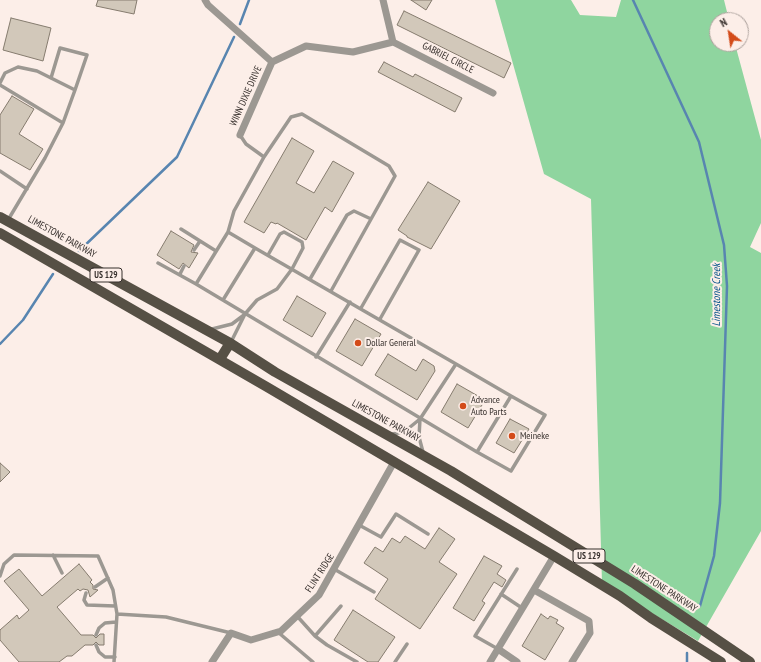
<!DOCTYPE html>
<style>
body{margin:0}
#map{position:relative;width:761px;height:662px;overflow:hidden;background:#fceee8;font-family:"PT Sans Narrow",sans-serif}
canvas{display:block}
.north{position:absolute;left:709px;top:12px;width:40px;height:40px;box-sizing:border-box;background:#fceee8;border:1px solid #ada29d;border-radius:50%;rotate:330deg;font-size:11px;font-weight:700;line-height:16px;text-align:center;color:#37302d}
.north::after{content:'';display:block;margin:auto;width:14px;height:18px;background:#d34b19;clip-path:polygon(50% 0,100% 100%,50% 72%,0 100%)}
</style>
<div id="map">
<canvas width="761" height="662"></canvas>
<div class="north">N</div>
</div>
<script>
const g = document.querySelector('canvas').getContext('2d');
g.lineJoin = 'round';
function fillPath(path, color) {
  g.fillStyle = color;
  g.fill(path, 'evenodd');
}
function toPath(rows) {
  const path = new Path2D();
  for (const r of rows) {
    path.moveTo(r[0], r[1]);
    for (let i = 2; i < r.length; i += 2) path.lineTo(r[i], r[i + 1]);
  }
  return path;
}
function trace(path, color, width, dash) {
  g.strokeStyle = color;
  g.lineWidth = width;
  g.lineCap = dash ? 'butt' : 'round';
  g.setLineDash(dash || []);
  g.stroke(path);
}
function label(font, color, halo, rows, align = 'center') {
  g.font = font + ' "PT Sans Narrow",sans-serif';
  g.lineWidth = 4;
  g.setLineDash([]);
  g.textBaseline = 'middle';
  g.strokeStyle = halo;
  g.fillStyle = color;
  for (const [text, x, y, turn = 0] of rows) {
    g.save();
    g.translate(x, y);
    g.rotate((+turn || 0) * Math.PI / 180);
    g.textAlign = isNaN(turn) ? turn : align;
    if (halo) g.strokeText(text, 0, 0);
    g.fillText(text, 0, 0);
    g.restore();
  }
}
fillPath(toPath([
 [495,0,571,0,580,15,616,17,621,0,724,0,729,20,717,20,717,44,735,44,761,140,761,223,750,247,761,253,761,531,698,641,602,583,591,199,544,174]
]), '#8fd59f');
trace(toPath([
 [633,0,699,142,724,245,727,286,720,503,714,556,700,606],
 [240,24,249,0],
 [79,251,177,157,234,37],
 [0,344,23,320,53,274],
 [687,662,687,653]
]), '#5885b0', 2.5);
const building = toPath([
 [98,0,137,0,134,14,96,6,98,0],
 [411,0,432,0,426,10,411,0],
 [404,11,511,63,504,78,397,25,404,11],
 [11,18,51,28,43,61,3,50,11,18],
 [384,62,413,77,415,74,462,98,455,112,378,72,384,62],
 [12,96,34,109,19,134,43,149,30,170,0,153,0,115,12,96],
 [292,138,314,151,296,183,314,193,333,161,354,173,332,212,325,207,306,240,277,223,276,224,271,222,264,233,244,222,292,138],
 [428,182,460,201,431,249,407,237,407,236,398,230,428,182],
 [171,231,194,245,191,252,198,253,189,268,183,263,179,269,157,255,171,231],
 [297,296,326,313,312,337,283,320,297,296],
 [355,319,381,334,362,366,336,351,355,319],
 [388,354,416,371,423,359,434,366,435,371,417,400,375,375,388,354],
 [457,384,485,400,468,428,441,412,457,384],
 [510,419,529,429,514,453,496,443,510,419],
 [0,463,10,472,0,482,0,463],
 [439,528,455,539,439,562,457,574,420,629,375,599,388,579,364,563,375,547,383,552,392,538,400,543,405,536,425,549,439,528],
 [484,556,502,566,497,574,506,580,502,587,494,582,482,601,485,603,474,621,453,608,484,556],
 [79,564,92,580,90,582,93,585,93,589,98,590,90,597,88,590,83,589,80,591,78,589,57,607,81,635,93,635,96,638,100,634,104,634,104,645,99,645,96,642,93,645,85,645,72,656,67,656,59,662,19,662,0,640,0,630,17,615,19,619,29,610,4,581,19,569,42,596,79,564],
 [353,610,395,637,378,662,368,662,334,640,353,610],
 [541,614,548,619,550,616,558,620,556,623,564,628,545,660,522,646,541,614]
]);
fillPath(building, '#d2c8ba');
trace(building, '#857b6e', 1);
trace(toPath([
 [51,78,60,48,87,55,75,90],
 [0,83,5,73,18,67,37,71,75,90,63,123,45,158,8,220],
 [0,85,63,123],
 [240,135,246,144,264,157],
 [0,171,27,189],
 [181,229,216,251],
 [255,248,456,364,420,419,404,432,392,434],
 [194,250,200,241],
 [158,263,196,284],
 [180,274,184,266],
 [310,279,347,215,354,211,371,219],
 [331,291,395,176,389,166,302,114,291,117,264,157,234,211,228,232,196,284,477,452,511,396,456,364],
 [223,300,255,248,228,232],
 [361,308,400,240,419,250,380,319],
 [212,329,232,324,244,315],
 [231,342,245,314,257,300,277,289,292,269,303,248,302,242,284,232,280,234,268,255],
 [316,357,350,302],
 [420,419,419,437,423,452],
 [477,452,511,471,545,415,511,396],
 [359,525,381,537,396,514,428,534],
 [53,555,62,573],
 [334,569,374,592],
 [0,576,4,564,14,555,98,556,113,590,117,614,166,617,231,633],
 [95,587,108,578],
 [86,593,84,600,87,605,115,606],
 [501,594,522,608],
 [297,616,315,636,327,645,357,662],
 [279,633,313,662],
 [96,635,99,628,105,623,116,622],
 [315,636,341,606],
 [96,645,99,652,105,657,115,657],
 [498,649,475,636,517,569],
 [114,662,117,614],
 [395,662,407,644]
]), '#9c9892', 3.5);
trace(toPath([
 [205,0,208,5,272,62],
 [383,0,393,42],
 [272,62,306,46,353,52,393,42,493,93],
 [240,135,272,62],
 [534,590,589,621,590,633,572,662],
 [498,649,517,662],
 [212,662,231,633,251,640,281,631,319,595,394,462],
 [490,662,554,556]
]), '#9c9892', 7);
trace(toPath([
 [0,217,230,343,275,372,451,471,635,584,750,662],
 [0,233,267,387,554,556,620,596,651,618,721,662],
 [220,359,230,343]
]), '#565045', 10);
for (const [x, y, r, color] of [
 [358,343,4,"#d34b19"],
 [463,406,4,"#d34b19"],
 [512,436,4,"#d34b19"]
]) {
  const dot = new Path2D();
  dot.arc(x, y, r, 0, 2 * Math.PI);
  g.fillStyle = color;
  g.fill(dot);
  trace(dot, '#fceee8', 1.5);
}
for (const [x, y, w] of [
 [106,275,32],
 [589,556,32]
]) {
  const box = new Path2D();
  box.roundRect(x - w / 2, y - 7, w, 14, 3);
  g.fillStyle = '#fceee8';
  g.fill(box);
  trace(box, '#37302d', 1);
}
label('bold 9px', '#37302d', null, [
 ["US 129",106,275],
 ["US 129",589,556]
]);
label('10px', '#37302d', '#fceee8', [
 ["GABRIEL CIRCLE",448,58,27],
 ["WINN DIXIE DRIVE",246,96,-66],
 ["LIMESTONE PARKWAY",62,237,29],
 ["LIMESTONE PARKWAY",386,421,29],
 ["FLINT RIDGE",320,573,-57],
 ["LIMESTONE PARKWAY",664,589,33]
]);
label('10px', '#37302d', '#fceee8', [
 ["Dollar General",366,343],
 ["Advance",471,400],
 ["Auto Parts",471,412],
 ["Meineke",520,436]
], 'left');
label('italic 11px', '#005089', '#fceee8', [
 ["Limestone Creek",717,295,-90]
]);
</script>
